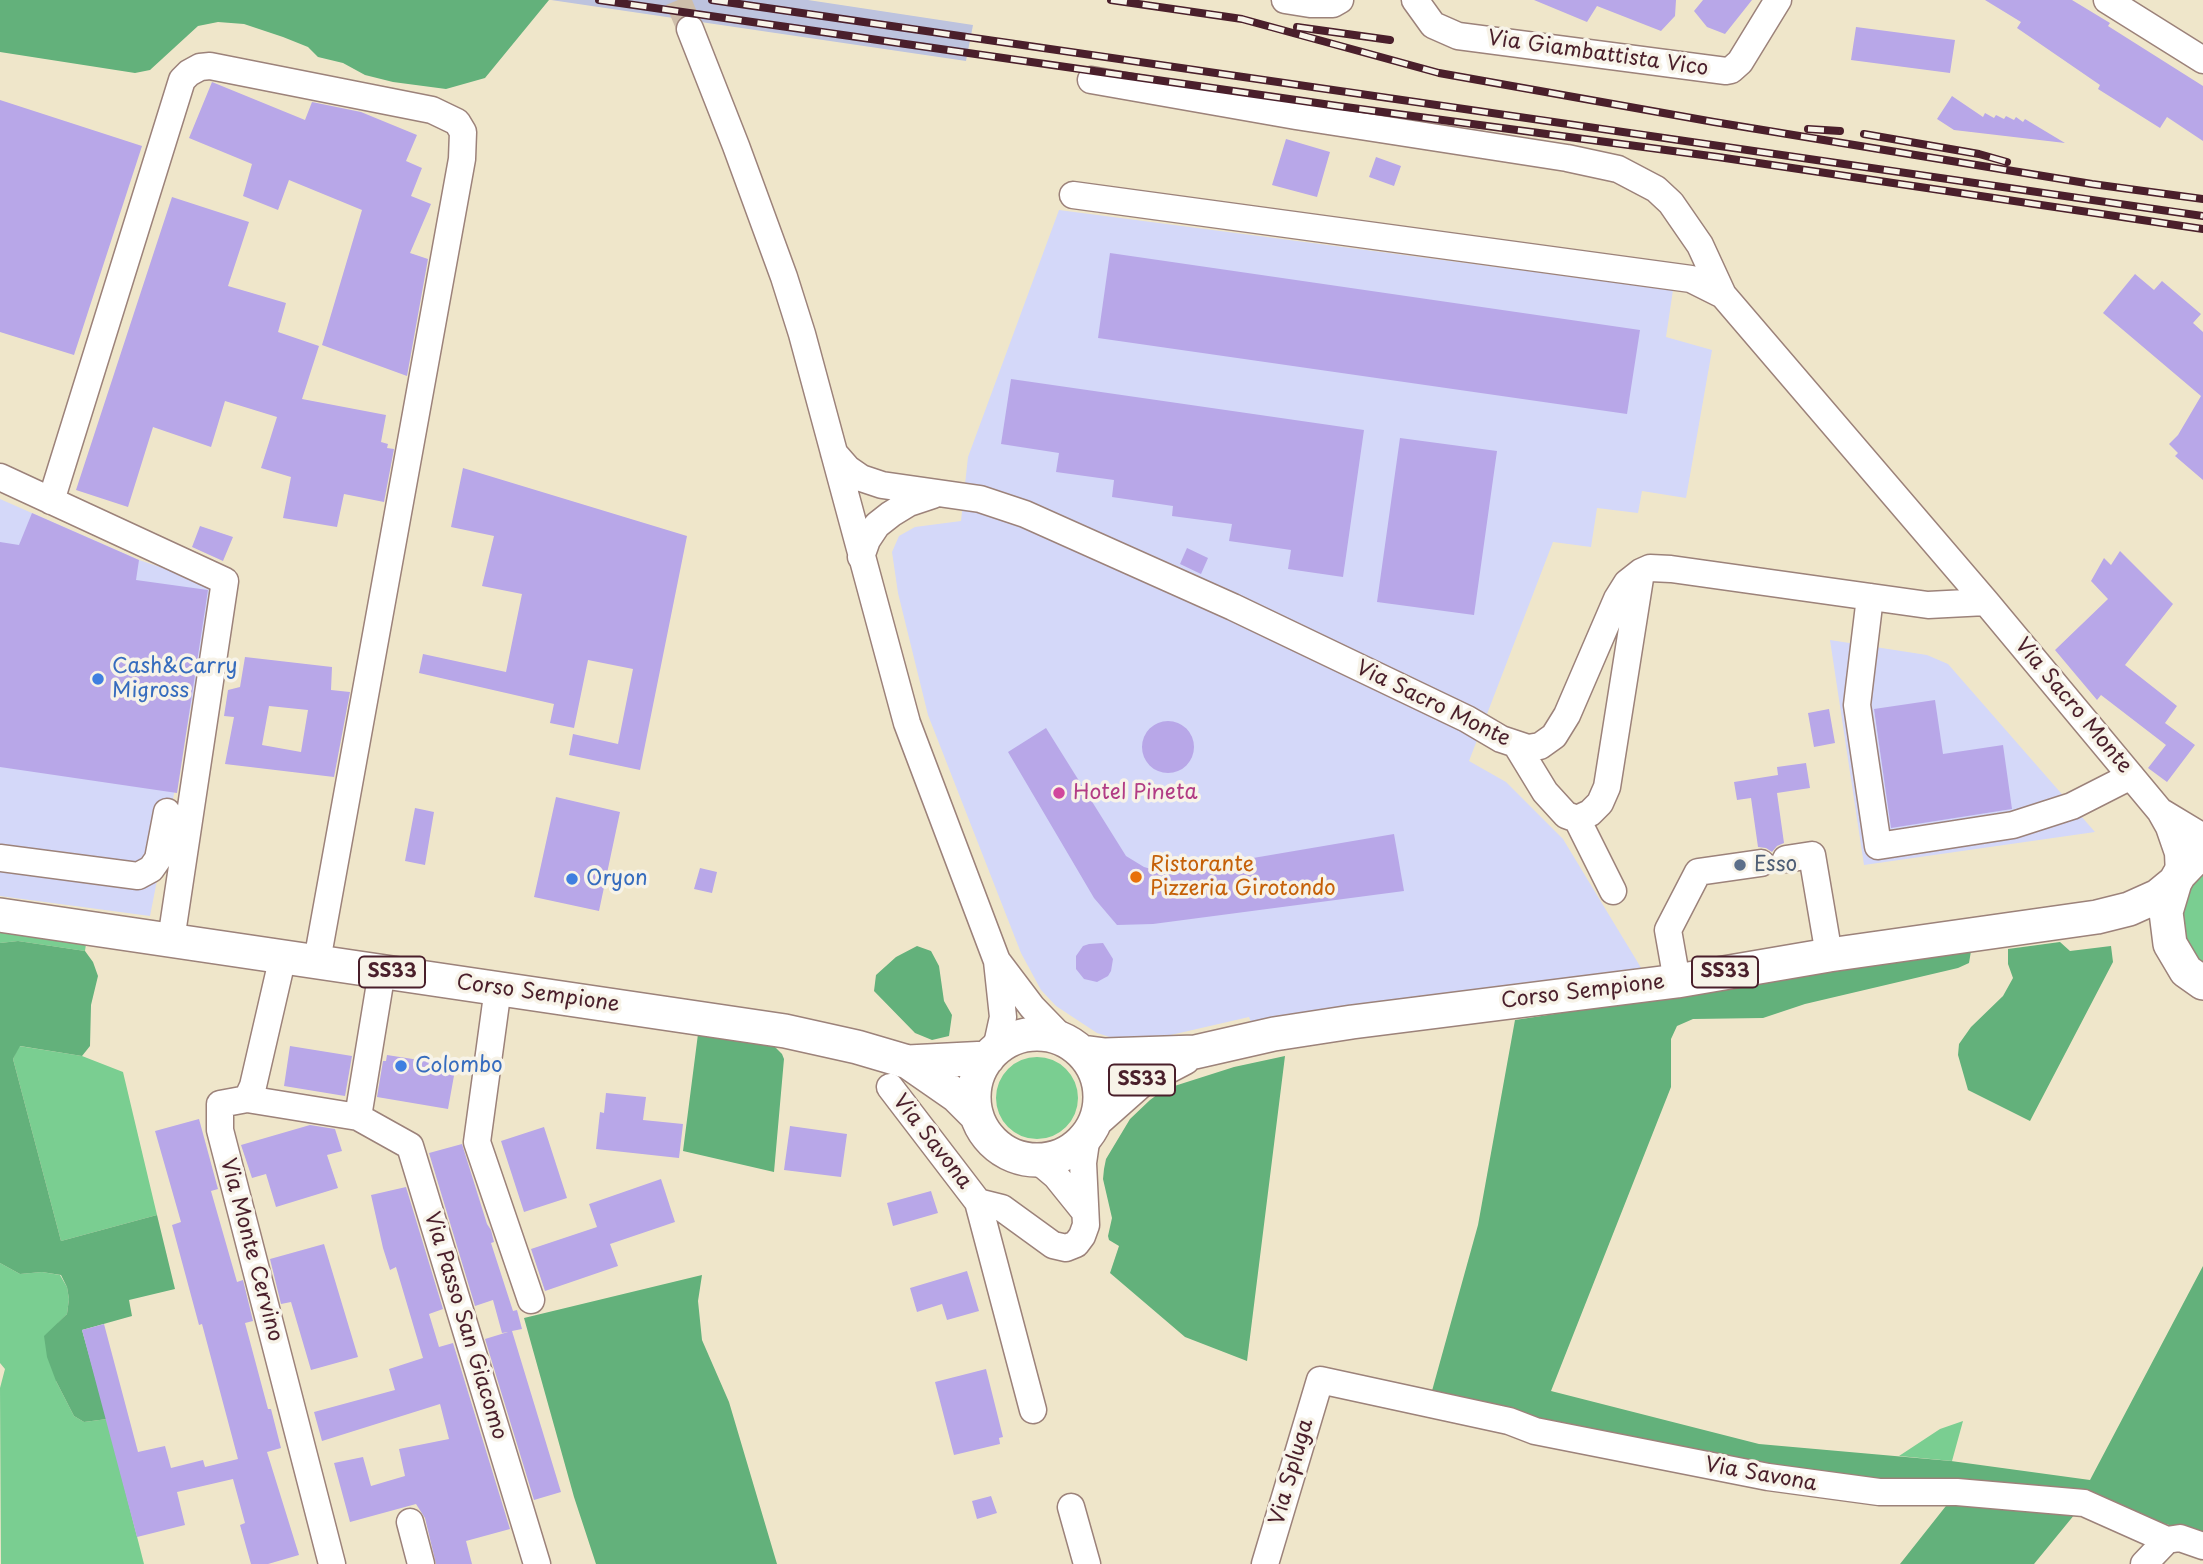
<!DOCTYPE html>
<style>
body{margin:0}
canvas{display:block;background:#efe6ca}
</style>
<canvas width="2203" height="1564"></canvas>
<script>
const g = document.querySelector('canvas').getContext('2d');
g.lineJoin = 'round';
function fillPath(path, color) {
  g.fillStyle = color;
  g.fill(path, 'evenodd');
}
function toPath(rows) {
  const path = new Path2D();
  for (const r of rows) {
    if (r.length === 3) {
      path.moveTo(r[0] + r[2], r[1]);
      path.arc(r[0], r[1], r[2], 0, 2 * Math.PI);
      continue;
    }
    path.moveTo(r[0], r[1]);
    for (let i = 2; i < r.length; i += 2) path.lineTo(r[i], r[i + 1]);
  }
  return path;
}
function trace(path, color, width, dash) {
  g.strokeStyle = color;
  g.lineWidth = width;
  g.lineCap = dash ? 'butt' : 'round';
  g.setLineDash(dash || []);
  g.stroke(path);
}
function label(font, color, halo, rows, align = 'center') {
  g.font = font + ' "Playpen Sans",sans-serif';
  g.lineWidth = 7;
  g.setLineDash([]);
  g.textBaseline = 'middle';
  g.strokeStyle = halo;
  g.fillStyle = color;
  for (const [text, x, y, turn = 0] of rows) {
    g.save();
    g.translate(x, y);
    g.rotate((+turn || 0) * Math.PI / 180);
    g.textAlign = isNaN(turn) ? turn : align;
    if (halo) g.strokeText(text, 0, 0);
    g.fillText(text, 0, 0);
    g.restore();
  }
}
fillPath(toPath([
 [1059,210,1673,290,1666,337,1712,350,1686,498,1642,491,1638,513,1597,508,1591,547,1553,542,1469,761,1506,782,1563,839,1643,971,1252,1025,1249,1017,1149,1040,1116,1039,1097,1033,1056,1006,1041,990,1021,953,928,715,898,593,892,552,899,536,915,527,961,521,968,457],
 [0,499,139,560,215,585,150,916,0,896],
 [1830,640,1927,655,1948,664,2095,832,1864,865]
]), '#d4d8f9');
fillPath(toPath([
 [551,0,808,0,973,25,966,61]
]), '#bdc3de');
fillPath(toPath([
 [2203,866,2203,968,2181,941,2183,890],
 [0,931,86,944,85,951,18,941,0,943],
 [19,1046,82,1056,123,1072,157,1215,61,1241,13,1059],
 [1037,1098,41],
 [0,1263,20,1274,42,1272,60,1275,67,1287,69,1299,67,1314,58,1323,56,1381,74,1416,84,1422,107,1419,144,1564,1,1564,0,1388,5,1369,0,1363],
 [1963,1421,1952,1461,1899,1456,1940,1429]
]), '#7ace91');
fillPath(toPath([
 [0,0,549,0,485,78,446,89,393,82,365,75,343,63,318,57,308,47,283,37,244,24,218,22,198,26,150,70,135,73,0,52],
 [18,941,85,951,93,962,98,976,91,1005,90,1046,82,1056,20,1046,13,1059,61,1241,157,1215,175,1289,129,1300,132,1316,82,1330,107,1419,84,1422,74,1416,56,1381,47,1357,44,1336,67,1314,69,1299,67,1287,61,1275,42,1272,20,1274,0,1263,0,943],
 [2060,942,2070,951,2111,946,2113,962,2030,1121,1968,1090,1958,1055,1959,1044,1971,1027,2003,996,2013,978,2008,964,2008,949],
 [917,946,931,951,939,966,944,1001,952,1015,949,1036,932,1040,915,1033,874,991,876,975,896,957],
 [1971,951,1969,963,1958,968,1805,1004,1763,1018,1693,1019,1677,1026,1671,1039,1671,1087,1551,1391,1759,1444,1951,1461,2090,1480,2203,1266,2203,1535,2081,1499,1852,1484,1430,1398,1478,1225,1515,1020],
 [698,1034,774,1046,782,1054,784,1059,774,1172,683,1151],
 [1285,1056,1247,1361,1185,1337,1110,1273,1119,1246,1109,1240,1108,1236,1112,1218,1103,1179,1104,1169,1106,1159,1130,1119,1150,1100,1165,1089,1234,1067],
 [702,1275,698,1301,702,1340,729,1402,777,1564,596,1564,574,1497,524,1318],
 [1957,1492,2084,1503,2034,1564,1900,1564]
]), '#63b17b');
fillPath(toPath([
 [1534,0,1676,0,1675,16,1661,31,1597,6,1587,22],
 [1703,0,1752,0,1725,34,1707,27,1694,11],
 [1985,0,2072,0,2110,23,2108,26,2203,86,2203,141,2167,117,2160,128,2098,89,2100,85,2017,28,2021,22],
 [1856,27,1955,40,1950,73,1851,60],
 [212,82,305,120,312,102,361,112,417,135,406,161,422,168,411,196,431,204,410,253,428,259,407,376,322,345,362,210,289,180,278,210,243,196,252,164,189,138],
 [1952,96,1983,117,1985,113,1994,118,1996,115,2004,119,2006,116,2014,120,2016,117,2023,122,2025,119,2065,143,1954,130,1937,119],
 [0,100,142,146,74,355,0,332],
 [1286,139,1330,152,1317,197,1272,185],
 [1376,157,1401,166,1394,186,1369,177],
 [172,197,249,222,228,286,286,303,278,332,319,346,302,399,386,415,381,442,388,444,387,448,394,449,384,502,344,494,337,527,283,518,291,477,261,468,277,417,225,401,211,447,153,427,128,507,76,490],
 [1110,253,1640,330,1627,414,1098,338],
 [2135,274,2154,290,2162,281,2201,314,2193,323,2203,332,2203,480,2175,456,2178,453,2169,444,2178,435,2201,396,2103,313],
 [1011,379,1364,430,1343,577,1288,569,1291,550,1229,541,1232,524,1172,516,1173,506,1112,497,1114,480,1056,472,1059,453,1001,444],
 [1400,438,1497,451,1474,615,1377,602],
 [463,468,687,536,640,770,569,755,573,734,618,744,633,669,588,660,574,728,550,723,554,704,419,673,423,654,506,672,522,594,482,586,494,536,451,527],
 [32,513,139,560,136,580,208,590,177,793,0,767,0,542,19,545],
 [200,526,233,537,223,561,192,547],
 [1187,548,1208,558,1201,574,1180,564],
 [2120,551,2173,604,2125,665,2177,706,2165,723,2195,745,2167,782,2148,768,2166,745,2101,695,2097,700,2055,650,2108,599,2091,581,2104,558,2111,565],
 [245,657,332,667,331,690,350,692,334,777,225,764,234,717,224,716,228,690,240,687],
 [269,706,308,710,301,752,262,745],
 [1935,700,1943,754,2003,745,2012,809,1891,828,1874,709],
 [1829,709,1835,743,1814,747,1808,713],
 [1168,747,26],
 [1046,728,1126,856,1144,867,1165,873,1394,834,1404,891,1153,924,1117,925,1094,898,1008,752],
 [1806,763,1810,788,1777,793,1784,843,1777,846,1772,852,1766,848,1758,847,1751,798,1737,800,1734,782,1778,775,1777,767],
 [556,797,620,812,599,911,534,897],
 [415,808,434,812,425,865,405,861],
 [700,868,717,872,712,893,694,889],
 [1103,943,1113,959,1111,971,1108,976,1097,982,1084,979,1076,969,1076,956,1083,946,1089,944],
 [290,1046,352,1056,345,1096,284,1086],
 [387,1055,432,1062,431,1066,455,1070,448,1109,377,1097,383,1061,386,1061],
 [606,1093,646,1097,643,1120,683,1124,679,1158,596,1149,600,1112,604,1113],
 [199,1119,218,1189,211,1191,237,1282,243,1280,253,1321,245,1323,268,1409,271,1409,281,1448,267,1452,299,1555,268,1564,251,1564,240,1525,245,1523,233,1479,177,1492,185,1525,137,1537,82,1330,104,1324,138,1452,165,1446,171,1468,203,1460,205,1467,238,1459,202,1324,199,1325,172,1225,181,1222,155,1131],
 [310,1125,335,1129,342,1151,327,1155,338,1188,276,1207,266,1174,252,1178,241,1145],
 [790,1126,847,1134,841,1177,784,1170],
 [544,1127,567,1198,524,1212,501,1141],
 [462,1144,487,1224,491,1230,494,1242,491,1243,513,1311,517,1310,522,1329,512,1331,561,1492,534,1500,485,1339,508,1332,502,1333,493,1300,475,1306,429,1153],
 [661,1179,675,1222,610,1244,618,1266,545,1291,531,1249,597,1227,589,1204],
 [406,1187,443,1309,429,1314,439,1347,453,1343,510,1529,466,1541,472,1564,436,1564,425,1518,416,1504,350,1522,334,1463,363,1457,371,1486,405,1476,399,1449,449,1439,440,1404,322,1441,314,1412,395,1390,389,1369,423,1358,396,1267,390,1270,383,1248,371,1195],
 [931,1191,938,1213,893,1226,887,1203],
 [324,1244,358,1357,311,1370,291,1302,281,1304,270,1259],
 [967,1271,979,1311,947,1320,942,1304,917,1312,910,1288],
 [986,1369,1003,1437,999,1438,1000,1444,954,1455,935,1382],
 [991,1496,997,1513,977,1519,972,1501]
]), '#b8a7e8');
trace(toPath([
 [678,0,690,29]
]), '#cebeaa', 26, [26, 13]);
const minor = toPath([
 [1285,0,1310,4,1333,4,1340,0],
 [1415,0,1433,25,1458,36,1726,71,1731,70,1740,62,1778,0],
 [2107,0,2203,60],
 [690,29,736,146,784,277,802,334,907,723,997,961,1003,1017,996,1049],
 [1091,80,1296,116,1567,158,1618,169,1656,189,1671,203,1700,245,1723,295],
 [1073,195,1691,279,1723,295,1986,602,2160,811,2169,827,2178,853,2179,875],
 [834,453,848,469,861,478,882,485,980,499,1025,514,1233,607,1467,719,1501,739,1528,748,1540,746,1554,736,1567,715,1617,599,1627,583,1641,572,1650,568,1671,569,1928,605,1986,602],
 [0,477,225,581,171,940],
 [51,501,182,80,189,73,200,67,210,66,432,110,457,122,463,132,462,159,317,961],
 [861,557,867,540,877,525,891,514,909,503,933,495],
 [1870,597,1857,705,1878,846,2013,825,2072,806,2131,776],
 [1517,746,1545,792,1566,815,1577,819,1613,891],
 [2160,811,2203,837],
 [1577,819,1590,813,1600,803,1607,787,1641,572],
 [0,858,138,876,151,869,158,859,167,812],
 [1786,859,1812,855,1829,955],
 [283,956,253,1086,247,1099,220,1104,220,1130,332,1564],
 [998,962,1032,1007,1064,1040],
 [1677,981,1668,930,1698,872,1761,863],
 [498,988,477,1142,531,1300],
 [890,1087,978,1202,1033,1410],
 [247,1099,358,1117,410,1146,537,1564],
 [358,1117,382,971],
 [1037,1160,1056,1176,1085,1212],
 [978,1202,1002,1208,1053,1245,1066,1248,1076,1244,1082,1236,1086,1225,1083,1163,1087,1135],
 [1071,1507,1087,1564],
 [410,1522,421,1564],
 [1265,1564,1320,1380,1509,1421,1535,1431,1768,1477,1879,1492,1957,1492,2084,1503,2167,1540,2180,1538,2203,1546],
 [2144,1564,2167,1540]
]);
const major = toPath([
 [2203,853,2197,856,2179,875,2175,882,2166,912,2170,944,2186,971,2203,983],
 [0,915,785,1031,857,1047,908,1062,957,1096,977,1116],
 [1037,1097,63],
 [1082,1052,1105,1055,1195,1052,1274,1034,1352,1022,1677,981,1829,955,2097,917,2129,909,2158,896,2175,882],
 [908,1062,988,1058],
 [1096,1120,1140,1081,1184,1058]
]);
trace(minor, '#9c827a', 29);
trace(major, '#9c827a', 36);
trace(minor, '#fff', 26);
trace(major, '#fff', 33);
const rail = toPath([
 [599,0,1338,106,1718,157,2203,229],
 [712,0,2203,216],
 [1111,0,1242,19,1439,73,1714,122,2092,184,2203,199],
 [1297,27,1390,40],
 [1808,129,1840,131],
 [1864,134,1979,154,2007,162]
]);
trace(rail, '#4a1f2b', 8);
trace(rail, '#f7f3e8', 5, [16]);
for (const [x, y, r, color] of [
 [98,679,7,"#3f7fe0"],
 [1059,793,7,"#d1479c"],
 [1740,865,7,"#5c6f8a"],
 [1136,877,7,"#e8710a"],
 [572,879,7,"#3f7fe0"],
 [401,1066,7,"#3f7fe0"]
]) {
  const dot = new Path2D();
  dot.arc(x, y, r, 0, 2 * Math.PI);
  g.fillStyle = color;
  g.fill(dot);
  trace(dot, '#f7f3e8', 2.5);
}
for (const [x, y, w] of [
 [392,972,66],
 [1725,972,66],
 [1142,1080,66]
]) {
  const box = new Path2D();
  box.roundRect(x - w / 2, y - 15.5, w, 31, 5);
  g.fillStyle = '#f7f3e8';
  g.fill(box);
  trace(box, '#4a1f2b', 2);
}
label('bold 19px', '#4a1f2b', null, [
 ["SS33",392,972],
 ["SS33",1725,972],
 ["SS33",1142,1080]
]);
label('21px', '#4a1f2b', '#f7f3e8', [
 ["Via Giambattista Vico",1598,54,8],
 ["Via Sacro Monte",1433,704,26],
 ["Via Sacro Monte",2073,706,50],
 ["Corso Sempione",1583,992,-7],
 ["Corso Sempione",538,994,8],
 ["Via Savona",932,1142,52],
 ["Via Monte Cervino",251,1250,75],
 ["Via Passo San Giacomo",465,1326,73],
 ["Via Spluga",1292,1472,-74],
 ["Via Savona",1761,1475,10]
]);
label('21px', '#366cbe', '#f7f3e8', [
 ["Cash&Carry",112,667],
 ["Migross",112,691],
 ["Oryon",586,879],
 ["Colombo",415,1066]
], 'left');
label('21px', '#b23c85', '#f7f3e8', [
 ["Hotel Pineta",1073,793]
], 'left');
label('21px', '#c56008', '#f7f3e8', [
 ["Ristorante",1150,865],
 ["Pizzeria Girotondo",1150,889]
], 'left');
label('21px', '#4e5e75', '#f7f3e8', [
 ["Esso",1754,865]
], 'left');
</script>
